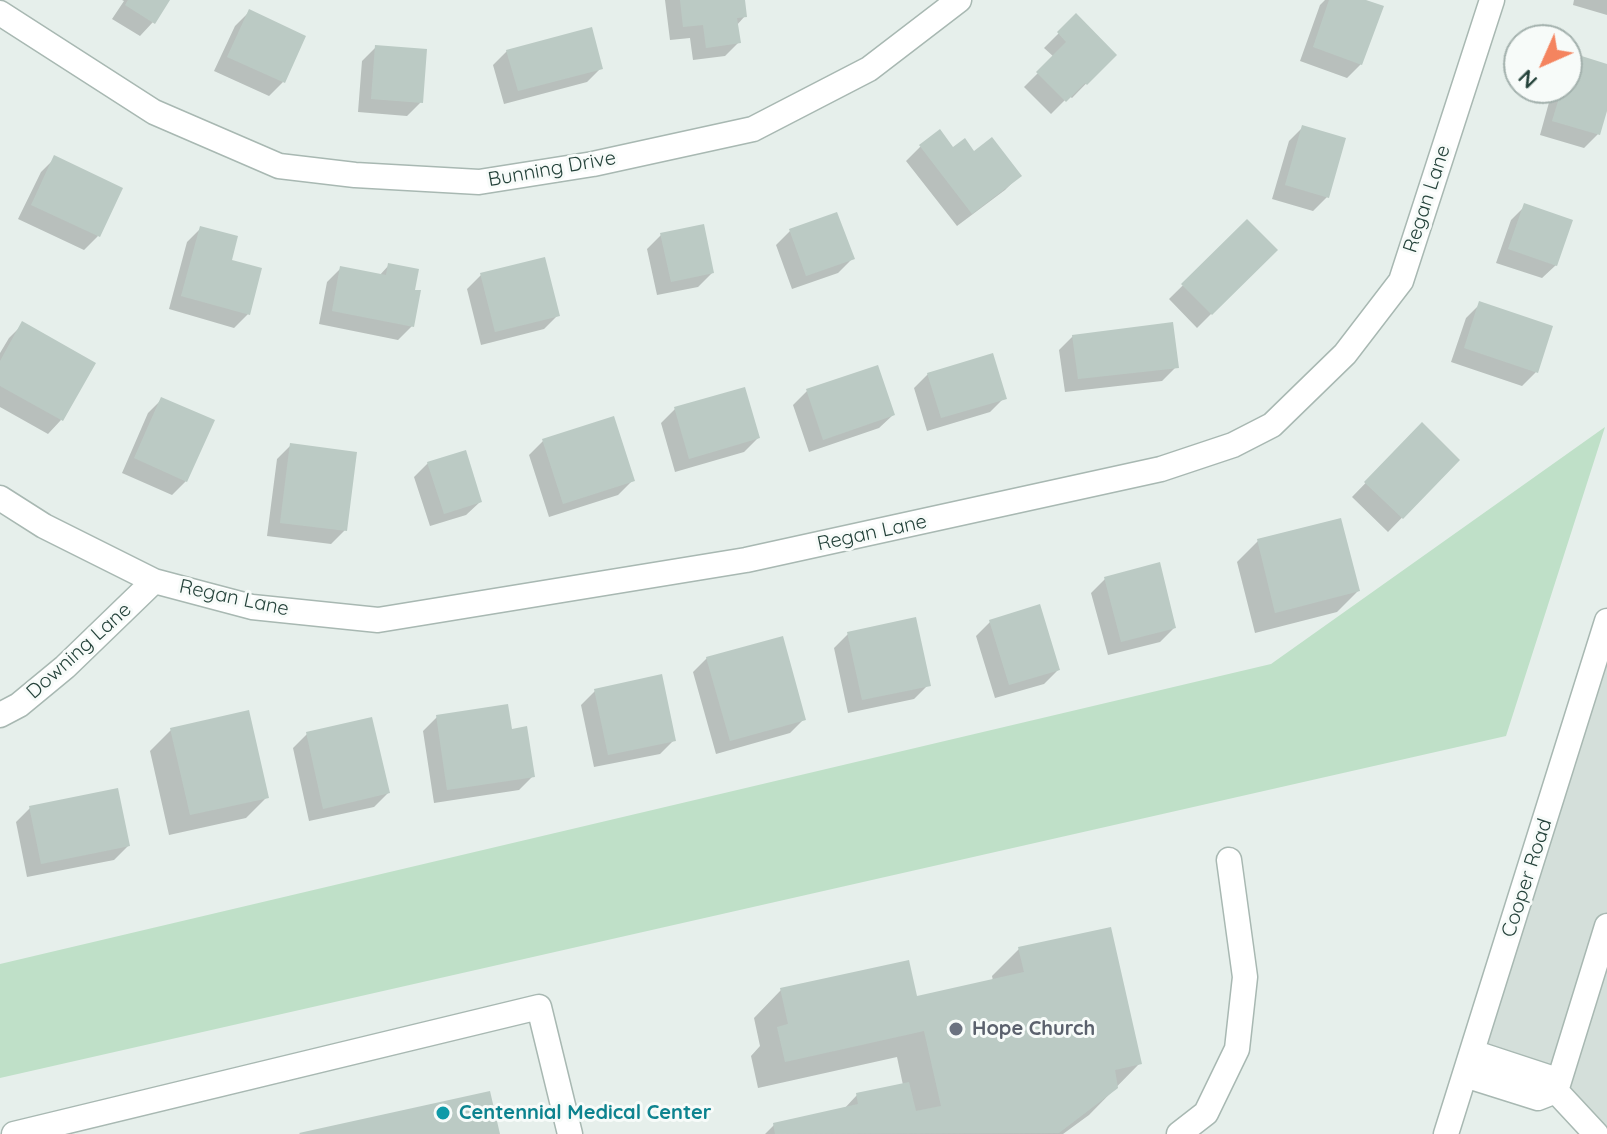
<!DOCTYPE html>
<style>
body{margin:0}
#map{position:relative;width:1607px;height:1134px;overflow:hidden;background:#e6efeb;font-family:Quicksand,sans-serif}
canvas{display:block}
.north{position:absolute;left:1503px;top:24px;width:80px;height:80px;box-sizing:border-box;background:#f7fbf9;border:2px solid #a3b1ad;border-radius:50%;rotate:225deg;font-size:22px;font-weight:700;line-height:32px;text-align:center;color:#24423a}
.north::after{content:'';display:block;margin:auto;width:28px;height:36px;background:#f4845f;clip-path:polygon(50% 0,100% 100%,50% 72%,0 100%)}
</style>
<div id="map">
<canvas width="1607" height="1134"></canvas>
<div class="north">N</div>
</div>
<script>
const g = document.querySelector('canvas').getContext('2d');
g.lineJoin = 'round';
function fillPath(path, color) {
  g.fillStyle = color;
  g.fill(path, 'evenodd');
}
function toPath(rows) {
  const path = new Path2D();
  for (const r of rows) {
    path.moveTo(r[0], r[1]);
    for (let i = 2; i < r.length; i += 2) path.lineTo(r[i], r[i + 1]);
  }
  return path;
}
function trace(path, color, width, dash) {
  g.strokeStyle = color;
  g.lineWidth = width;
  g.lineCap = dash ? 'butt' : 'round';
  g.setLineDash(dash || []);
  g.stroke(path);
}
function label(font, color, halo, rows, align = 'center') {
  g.font = font + ' Quicksand,sans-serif';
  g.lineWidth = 6;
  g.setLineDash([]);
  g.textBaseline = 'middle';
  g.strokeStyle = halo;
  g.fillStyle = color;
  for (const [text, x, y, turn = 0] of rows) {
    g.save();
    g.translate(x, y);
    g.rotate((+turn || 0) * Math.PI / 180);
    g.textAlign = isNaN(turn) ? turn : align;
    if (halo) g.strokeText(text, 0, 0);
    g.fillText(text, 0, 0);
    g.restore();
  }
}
fillPath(toPath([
 [1607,621,1607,1134,1556,1092,1465,1075]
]), '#d4dfda');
fillPath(toPath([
 [1605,427,1506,736,0,1078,0,964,1271,664]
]), '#bfe0c8');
fillPath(toPath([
 [122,0,167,0,153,22,140,36,112,19,124,1],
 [665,0,743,0,745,16,736,26,739,42,725,56,693,60,690,38,670,40],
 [1325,0,1360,0,1361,64,1347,78,1300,61,1320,5],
 [1574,0,1607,0,1607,15,1573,5],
 [249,12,283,82,269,96,214,71,235,26],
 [1076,16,1114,55,1072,98,1069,96,1051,114,1024,87,1054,57,1044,48],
 [376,47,421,102,407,116,358,112,362,61],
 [507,51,601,68,587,82,504,104,493,65],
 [1573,56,1607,66,1607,104,1598,134,1584,148,1540,135,1553,88,1567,88,1567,61],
 [1303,127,1327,197,1313,211,1272,199,1289,141],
 [940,132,953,149,974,154,1019,176,1005,190,957,226,906,161,920,147],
 [55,158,98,236,84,250,18,219,41,172],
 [1525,206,1556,265,1542,278,1496,263,1511,220],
 [1247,222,1275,250,1197,328,1169,299],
 [201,228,230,261,248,314,234,328,169,309,187,242],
 [790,231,852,259,838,273,792,289,776,245],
 [661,235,712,273,698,287,657,295,647,249],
 [389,265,412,326,398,340,319,324,327,282,341,268,379,276],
 [481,275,558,315,544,329,481,345,467,289],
 [1480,304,1536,372,1522,386,1451,362,1466,318],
 [23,324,61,420,48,434,0,407,0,353,9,338],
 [1073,336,1176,367,1162,381,1065,392,1059,350],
 [928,374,1004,398,990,412,927,431,914,388],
 [807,391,893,415,879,428,809,452,793,405],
 [162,399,186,481,172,495,122,473,148,413],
 [675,409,758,438,744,452,675,472,661,423],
 [1422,425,1458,460,1388,532,1352,497],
 [543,441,632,481,618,495,549,517,529,455],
 [291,445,345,530,331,544,267,536,277,459],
 [428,463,480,502,466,515,430,526,414,477],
 [1258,541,1358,591,1337,612,1255,633,1237,562],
 [1105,579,1174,628,1160,642,1108,655,1091,593],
 [990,622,1058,670,1044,684,995,698,976,636],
 [848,634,928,685,914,699,848,713,834,648],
 [707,658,804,719,790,733,716,754,693,672],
 [595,691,674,740,660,754,594,767,581,705],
 [437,717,510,731,533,776,519,790,434,803,423,731],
 [171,730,267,797,246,818,169,835,150,751],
 [307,734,388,793,374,807,309,821,293,748],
 [30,808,128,846,114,860,27,877,16,822],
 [1019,949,1140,1063,1089,1115,1063,1134,765,1134,774,1125,843,1110,857,1095,903,1085,897,1057,758,1088,751,1056,760,1046,754,1018,781,990,916,998,993,981,992,976]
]), '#0003');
fillPath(toPath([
 [128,0,170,0,155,24,125,5],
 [680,0,745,0,747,17,737,18,741,43,706,48,703,25,683,27],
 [1329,0,1366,0,1384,6,1362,65,1313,47],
 [249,9,306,36,285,83,227,57],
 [1076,13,1117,55,1087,85,1085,83,1066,102,1036,72,1066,42,1057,32],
 [592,27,603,69,518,91,506,50],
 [375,45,427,49,423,103,371,99],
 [1572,53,1607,64,1607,111,1600,135,1552,121,1562,88,1567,88,1567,71],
 [1302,125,1346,138,1329,198,1285,185],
 [940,129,953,147,965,138,974,151,992,137,1022,176,972,214,919,145],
 [54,155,123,188,100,237,31,205],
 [1524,203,1573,220,1557,266,1508,249],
 [837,212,855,259,806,276,789,229],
 [1247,219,1278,250,1212,315,1181,284],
 [704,224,714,273,671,282,660,233],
 [200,226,238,236,232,260,262,268,250,315,181,296],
 [545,257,560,316,495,332,480,273],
 [388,263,419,269,415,290,421,290,414,327,332,311,340,266,386,275],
 [1479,301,1553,326,1538,373,1464,348],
 [22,321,96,363,63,421,0,386,0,361],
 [1173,322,1179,368,1078,379,1072,335],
 [993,353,1007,399,941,418,927,373],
 [878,365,895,415,823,440,806,389],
 [745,387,760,438,689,459,674,407],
 [161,397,215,420,187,482,134,458],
 [614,416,635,481,563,504,542,439],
 [1422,422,1460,460,1403,519,1364,482],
 [290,443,357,452,347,531,280,523],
 [466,450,482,502,444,514,427,462],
 [1341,518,1360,591,1275,613,1257,539],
 [1160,562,1176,628,1121,642,1104,577],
 [1040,604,1060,670,1009,685,989,620],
 [916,617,931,686,862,700,847,632],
 [783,636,806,720,730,741,706,657],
 [662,674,676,741,608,755,594,689],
 [508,704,512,729,527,726,535,777,447,790,436,715],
 [249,710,269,798,190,815,170,728],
 [372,717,390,793,323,809,306,732],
 [118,788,130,846,41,864,29,806],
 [1111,927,1142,1064,1115,1070,1118,1088,1059,1133,775,1134,773,1123,858,1104,856,1093,909,1082,916,1111,941,1106,924,1031,785,1062,777,1027,788,1024,780,988,909,960,917,996,1024,972,1018,947],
 [490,1091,500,1134,300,1134,299,1133]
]), '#bbcac4');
const minor = toPath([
 [0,13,154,112,279,166,355,175,479,182,593,164,753,129,869,69,959,0],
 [0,498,44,526,154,581,252,607,378,620,746,560,1161,469,1233,445,1272,425,1345,354,1401,281,1492,0],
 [0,715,19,705,65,667,154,581],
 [1472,1052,1548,1077,1556,1091,1596,1134],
 [1465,1075,1538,1098,1556,1091],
 [1556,1091,1607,926],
 [14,1134,539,1007,570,1134],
 [1179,1134,1206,1113,1237,1049,1245,977,1229,860],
 [1446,1134,1607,621]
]);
trace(minor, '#a8b8b2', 27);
trace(minor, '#fff', 24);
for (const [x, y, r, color] of [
 [956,1029,8,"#6b7280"],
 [443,1113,8,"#0f9aa8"]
]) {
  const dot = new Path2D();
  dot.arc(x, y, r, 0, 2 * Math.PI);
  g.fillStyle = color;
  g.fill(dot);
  trace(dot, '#f7fbf9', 3);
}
label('20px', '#24423a', '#f7fbf9', [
 ["Bunning Drive",552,169,-10],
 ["Regan Lane",1427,199,-72],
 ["Regan Lane",872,533,-12],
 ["Regan Lane",234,598,12],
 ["Downing Lane",79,651,-42],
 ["Cooper Road",1527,878,-72]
]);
label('bold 20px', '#5b616d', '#f7fbf9', [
 ["Hope Church",972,1029]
], 'left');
label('bold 20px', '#0d838f', '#f7fbf9', [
 ["Centennial Medical Center",459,1113]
], 'left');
</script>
